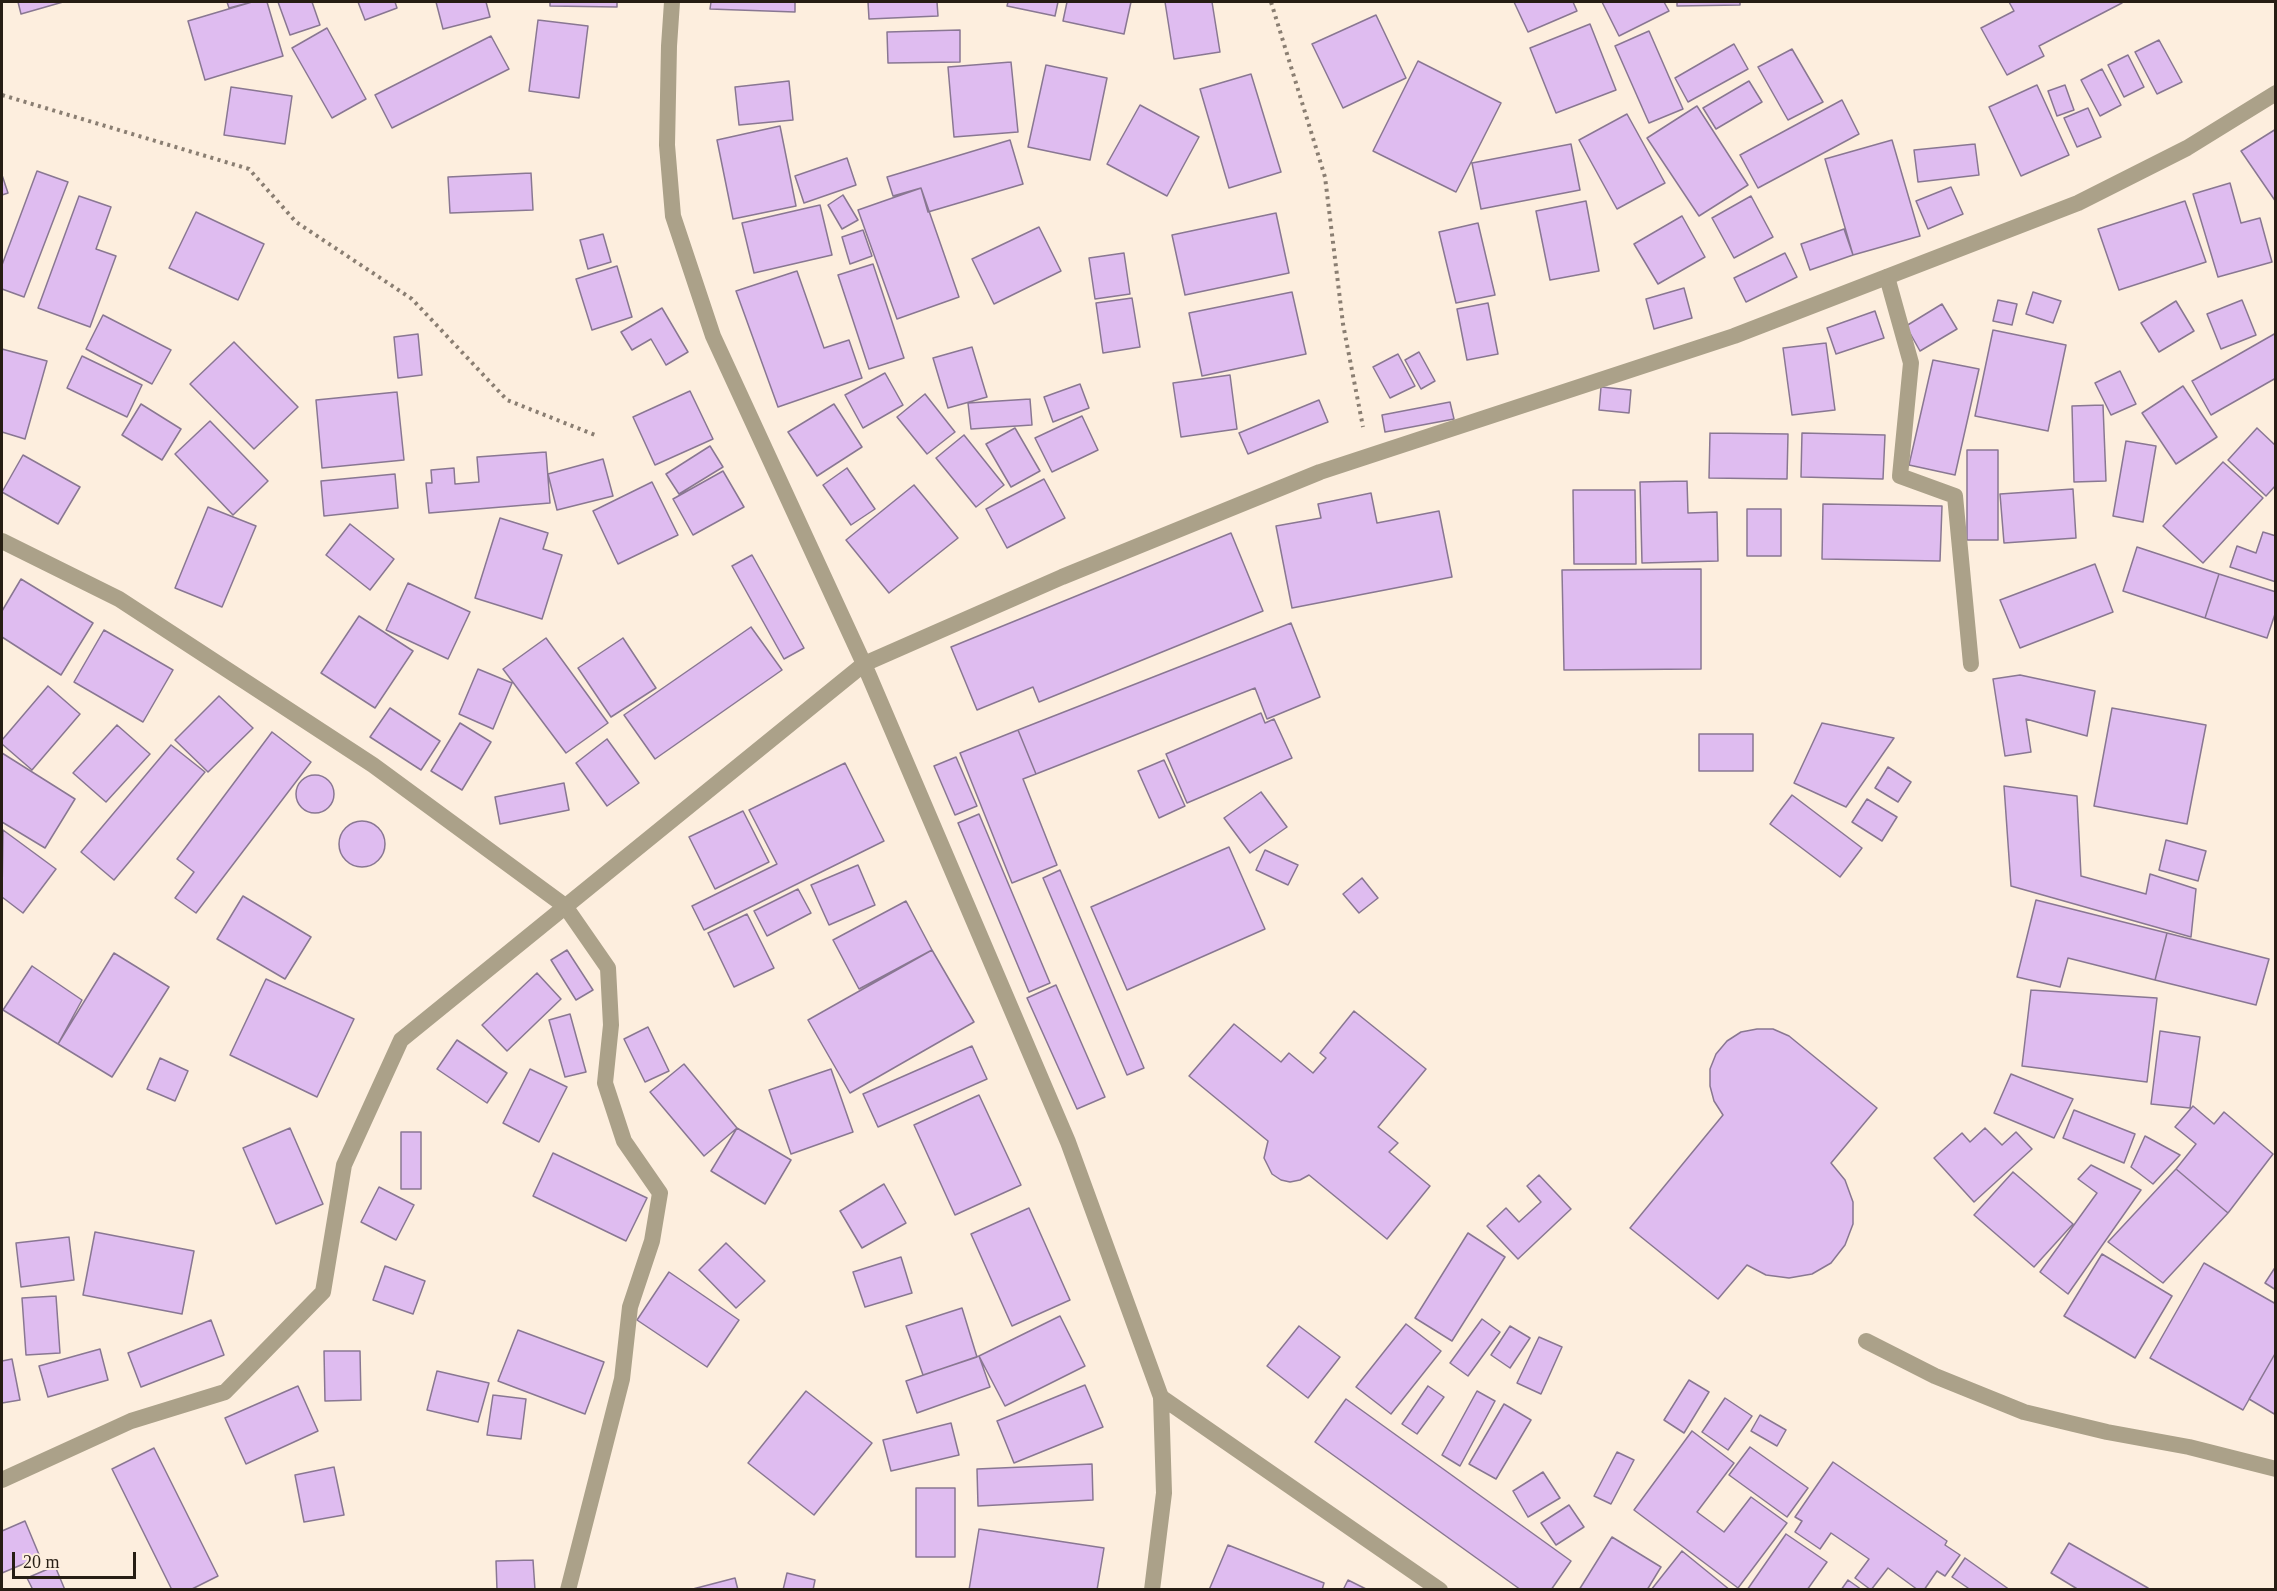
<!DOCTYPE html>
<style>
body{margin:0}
#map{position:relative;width:2277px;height:1591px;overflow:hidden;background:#fdeede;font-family:Georgia,serif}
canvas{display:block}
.frame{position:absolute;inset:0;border:3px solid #261d13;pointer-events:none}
.scale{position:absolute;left:12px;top:1552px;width:124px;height:27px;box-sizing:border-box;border:3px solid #261d13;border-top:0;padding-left:8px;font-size:18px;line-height:21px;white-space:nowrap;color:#261d13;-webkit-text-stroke:4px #fdeede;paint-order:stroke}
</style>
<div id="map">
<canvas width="2277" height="1591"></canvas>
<div class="frame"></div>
<div class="scale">20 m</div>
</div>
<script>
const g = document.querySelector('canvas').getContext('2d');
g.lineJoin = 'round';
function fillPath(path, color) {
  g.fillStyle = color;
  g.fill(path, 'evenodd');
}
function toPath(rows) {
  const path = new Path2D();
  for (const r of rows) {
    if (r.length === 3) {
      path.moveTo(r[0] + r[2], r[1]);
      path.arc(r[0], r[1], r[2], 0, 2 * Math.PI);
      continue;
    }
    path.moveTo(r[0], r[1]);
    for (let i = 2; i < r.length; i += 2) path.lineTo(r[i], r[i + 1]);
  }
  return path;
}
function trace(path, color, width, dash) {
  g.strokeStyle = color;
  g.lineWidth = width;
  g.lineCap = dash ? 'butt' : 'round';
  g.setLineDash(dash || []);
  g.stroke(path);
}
const building = toPath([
 [18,2,63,2,21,14,18,2],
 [227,2,252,2,229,8,227,2],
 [252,2,267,2,283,56,205,80,188,21,252,2],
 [278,2,312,2,320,25,290,35,278,2],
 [358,2,395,2,397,8,365,20,358,2],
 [436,2,486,2,490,17,443,29,436,2],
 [550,2,617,2,617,7,550,6,550,2],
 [711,2,795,2,795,12,710,9,711,2],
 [868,2,937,2,938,16,869,19,868,2],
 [1008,2,1058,2,1055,16,1007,6,1008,2],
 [1067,2,1131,2,1124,34,1063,21,1067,2],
 [1165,2,1212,2,1220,52,1174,59,1165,2],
 [1514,2,1573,2,1577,11,1528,32,1514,2],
 [1602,2,1664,2,1669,11,1619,36,1602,2],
 [1677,2,1740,2,1740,5,1677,6,1677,2],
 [2009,2,2121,2,2122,3,2039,46,2044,56,2007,75,1981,28,2014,11,2009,2],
 [1376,15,1406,78,1343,108,1312,44,1376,15],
 [538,20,588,26,579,98,529,91,538,20],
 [1590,24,1616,90,1556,113,1530,48,1590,24],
 [327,28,366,99,332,118,292,48,327,28],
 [960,30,960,62,888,63,887,32,960,30],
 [1649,31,1683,109,1649,123,1615,46,1649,31],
 [491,36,509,69,392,128,375,95,491,36],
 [2159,40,2182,82,2157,94,2135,52,2159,40],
 [1734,44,1748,69,1688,102,1675,78,1734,44],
 [1792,49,1823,102,1788,120,1758,67,1792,49],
 [2128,55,2144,87,2124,97,2108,65,2128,55],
 [1418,61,1501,103,1456,192,1373,151,1418,61],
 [1011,62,1018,132,954,137,948,67,1011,62],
 [1046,65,1107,78,1090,160,1028,147,1046,65],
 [2102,69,2121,105,2100,116,2081,80,2102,69],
 [1251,74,1281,172,1229,188,1200,89,1251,74],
 [789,81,793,120,739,125,735,87,789,81],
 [1749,81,1762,102,1716,129,1703,108,1749,81],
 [2037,85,2069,155,2021,176,1989,107,2037,85],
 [2065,85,2074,110,2057,116,2048,91,2065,85],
 [231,87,292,96,285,144,224,135,231,87],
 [1842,100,1859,134,1758,188,1740,155,1842,100],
 [1140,105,1199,137,1167,196,1107,164,1140,105],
 [1697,106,1748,185,1699,216,1647,138,1697,106],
 [2088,108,2101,137,2077,147,2064,118,2088,108],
 [1627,114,1665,183,1617,209,1579,140,1627,114],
 [780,126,796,206,733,219,717,140,780,126],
 [2276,129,2276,202,2241,151,2276,129],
 [1010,140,1023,184,928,212,921,188,893,196,887,177,1010,140],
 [1892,140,1920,236,1853,255,1825,159,1892,140],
 [1571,144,1580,190,1481,209,1472,163,1571,144],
 [1975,144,1979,175,1918,182,1914,150,1975,144],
 [847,158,856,185,804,203,795,176,847,158],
 [37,171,68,182,24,297,2,289,2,265,37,171],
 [531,173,533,210,450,213,448,177,531,173],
 [2,175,8,193,2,195,2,175],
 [2230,183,2241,223,2260,218,2272,262,2218,277,2193,194,2230,183],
 [1951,187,1963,214,1928,229,1916,201,1951,187],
 [921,188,959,297,897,319,858,210,921,188],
 [843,195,858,220,842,229,828,205,843,195],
 [79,196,111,207,96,249,116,256,90,327,38,308,79,196],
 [1751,196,1773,237,1734,258,1712,218,1751,196],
 [1586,201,1599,271,1550,280,1536,211,1586,201],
 [2185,201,2206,262,2119,290,2098,229,2185,201],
 [820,205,832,255,754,273,742,223,820,205],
 [196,212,264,244,238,300,169,268,196,212],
 [1276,213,1289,273,1185,295,1172,235,1276,213],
 [1682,216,1705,257,1658,284,1634,244,1682,216],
 [1478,223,1495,295,1456,303,1439,232,1478,223],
 [1039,227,1061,271,994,304,972,259,1039,227],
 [1844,229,1853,255,1810,270,1801,244,1844,229],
 [863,230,872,256,850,264,842,237,863,230],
 [603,234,611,262,588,269,580,240,603,234],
 [1124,253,1130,294,1095,299,1089,258,1124,253],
 [1785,253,1797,277,1746,302,1734,278,1785,253],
 [873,264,904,358,869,369,838,275,873,264],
 [617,266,632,317,592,330,576,279,617,266],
 [797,271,824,348,849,340,862,378,778,407,736,291,797,271],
 [1684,288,1692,318,1654,329,1646,299,1684,288],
 [1292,292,1306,354,1202,376,1189,313,1292,292],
 [2033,292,2061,301,2053,323,2026,314,2033,292],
 [1132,298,1140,347,1103,353,1096,303,1132,298],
 [1998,300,2017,304,2012,325,1993,321,1998,300],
 [2242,300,2256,335,2221,349,2207,314,2242,300],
 [2176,301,2194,331,2159,352,2141,323,2176,301],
 [1488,303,1498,354,1467,360,1457,309,1488,303],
 [1942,304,1957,329,1920,351,1906,326,1942,304],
 [662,308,688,352,666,365,651,339,632,350,621,332,662,308],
 [1875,311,1884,338,1836,354,1827,328,1875,311],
 [103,315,171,350,152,384,86,349,103,315],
 [1993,330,2066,345,2048,431,1975,416,1993,330],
 [2276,333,2276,378,2211,415,2192,381,2276,333],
 [418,334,422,375,398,378,394,337,418,334],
 [234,342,298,407,254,449,190,384,234,342],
 [1826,343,1835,410,1792,415,1783,348,1826,343],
 [972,347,987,397,948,408,933,358,972,347],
 [2,349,47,361,25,439,2,432,2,349],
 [1419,352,1435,381,1421,389,1405,360,1419,352],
 [1398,354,1415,386,1390,398,1373,367,1398,354],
 [82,356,142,385,127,417,67,388,82,356],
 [1933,360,1979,369,1955,475,1909,465,1933,360],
 [2120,371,2136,404,2111,415,2095,383,2120,371],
 [885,373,903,405,863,428,845,395,885,373],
 [1230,375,1237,429,1181,437,1173,383,1230,375],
 [1080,384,1089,408,1053,422,1044,397,1080,384],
 [2183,386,2217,437,2176,464,2142,413,2183,386],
 [1601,387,1631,390,1629,413,1599,410,1601,387],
 [690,391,713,439,655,465,633,417,690,391],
 [397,392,404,460,322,468,316,400,397,392],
 [925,394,955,432,927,454,897,417,925,394],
 [1030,399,1032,425,971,429,968,403,1030,399],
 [1319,400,1328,422,1248,454,1239,433,1319,400],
 [1450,402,1454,419,1385,432,1382,415,1450,402],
 [141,404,181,429,162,460,122,435,141,404],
 [834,404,862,447,817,476,788,432,834,404],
 [2103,405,2106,481,2074,482,2072,406,2103,405],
 [1082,416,1098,450,1052,472,1035,438,1082,416],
 [210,421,268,481,233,515,175,454,210,421],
 [1015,428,1040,471,1011,487,986,444,1015,428],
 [2257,428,2276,446,2276,485,2266,496,2228,460,2257,428],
 [1710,433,1788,434,1787,479,1709,478,1710,433],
 [1802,433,1885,435,1883,479,1801,477,1802,433],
 [964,435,1004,485,976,507,936,458,964,435],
 [2126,441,2156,446,2143,522,2113,516,2126,441],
 [710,446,723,467,679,494,666,474,710,446],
 [1967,450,1998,450,1998,540,1967,540,1967,450],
 [546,452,550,503,429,513,426,483,432,483,431,470,454,468,455,484,479,482,477,457,546,452],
 [23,455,80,487,58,524,2,492,23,455],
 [603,459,613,496,557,510,548,474,603,459],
 [2223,462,2263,498,2203,563,2163,526,2223,462],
 [847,468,875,509,851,525,823,485,847,468],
 [723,471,744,507,693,535,673,499,723,471],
 [395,474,398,508,324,516,321,481,395,474],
 [1044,479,1065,518,1007,548,986,509,1044,479],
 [1687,481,1688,513,1717,512,1718,561,1642,563,1640,482,1687,481],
 [652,482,678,535,618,564,593,511,652,482],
 [914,485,958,538,889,593,846,540,914,485],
 [2073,489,2076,538,2004,543,2000,494,2073,489],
 [1573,490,1635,490,1636,564,1574,564,1573,490],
 [1371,493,1377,523,1439,511,1452,577,1292,608,1276,526,1321,518,1318,504,1371,493],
 [1823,504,1942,506,1940,561,1822,559,1823,504],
 [208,507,256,526,222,607,175,588,208,507],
 [1747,509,1781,509,1781,556,1747,556,1747,509],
 [500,518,548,533,543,549,562,555,542,619,475,598,500,518],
 [350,524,394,559,370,590,326,555,350,524],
 [2263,532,2276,536,2276,582,2230,567,2237,546,2256,553,2263,532],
 [1231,533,1263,611,1039,702,1033,687,977,710,951,647,1231,533],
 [2137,547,2219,574,2205,618,2123,591,2137,547],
 [752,555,804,648,784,659,732,566,752,555],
 [2095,564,2113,612,2020,648,2000,600,2095,564],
 [1701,569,1701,669,1564,670,1562,570,1701,569],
 [2219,574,2276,592,2276,611,2267,638,2205,618,2219,574],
 [21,579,93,623,61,675,2,637,2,611,21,579],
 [408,583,470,612,448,659,386,630,408,583],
 [359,616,413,651,375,708,321,673,359,616],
 [1291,623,1320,697,1267,719,1255,688,1036,774,1018,730,1291,623],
 [751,627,782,670,655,759,624,715,751,627],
 [104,630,173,670,143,722,74,682,104,630],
 [546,638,608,723,566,753,503,669,546,638],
 [623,638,656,688,611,717,578,668,623,638],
 [478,669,512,683,493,729,459,714,478,669],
 [2020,675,2095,691,2087,736,2026,719,2031,752,2005,756,1993,679,2020,675],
 [48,686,80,714,32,770,2,744,2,740,48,686],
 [219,696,253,728,208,772,175,740,219,696],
 [390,708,440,741,421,770,370,737,390,708],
 [2112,708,2206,725,2187,824,2094,806,2112,708],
 [1261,713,1265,723,1274,719,1292,758,1187,803,1166,754,1261,713],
 [460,723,491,742,462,790,431,771,460,723],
 [1822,723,1894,738,1846,807,1794,783,1822,723],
 [117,725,150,754,106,802,73,773,117,725],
 [1018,730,1036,774,1023,779,1057,865,1012,883,960,753,1018,730],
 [272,732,311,762,196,913,175,898,194,872,177,859,272,732],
 [1699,734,1753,734,1753,771,1699,771,1699,734],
 [607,739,639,783,607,806,576,763,607,739],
 [171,745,205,772,114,880,81,852,171,745],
 [2,753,75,799,45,848,2,822,2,753],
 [956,757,977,806,955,815,934,766,956,757],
 [1164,760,1185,806,1159,818,1138,771,1164,760],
 [845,763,884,841,704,930,692,906,777,864,749,810,845,763],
 [1888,767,1911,782,1898,802,1875,788,1888,767],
 [315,794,19],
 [564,783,569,810,500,824,495,797,564,783],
 [2004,786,2077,796,2081,876,2146,894,2150,874,2196,889,2191,937,2011,886,2004,786],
 [1261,792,1287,827,1250,853,1224,818,1261,792],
 [1792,795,1862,848,1840,877,1770,824,1792,795],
 [1867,799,1897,817,1882,841,1852,822,1867,799],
 [743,811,769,862,715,889,689,837,743,811],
 [979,814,1050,983,1029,992,958,823,979,814],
 [362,844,23],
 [3,830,56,869,23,913,2,897,3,830],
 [2166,840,2206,851,2198,881,2159,870,2166,840],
 [1229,847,1265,929,1127,990,1091,907,1229,847],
 [1265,850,1298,865,1288,885,1256,870,1265,850],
 [858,865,875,905,829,925,811,885,858,865],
 [1060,870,1144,1068,1127,1075,1043,878,1060,870],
 [1362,878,1378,898,1359,913,1343,894,1362,878],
 [798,889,811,913,767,936,754,911,798,889],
 [243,896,311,937,285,979,217,939,243,896],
 [2036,900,2167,933,2155,980,2068,958,2060,987,2017,977,2036,900],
 [906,901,932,950,859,989,833,940,906,901],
 [747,914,774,968,734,987,708,933,747,914],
 [2167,933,2269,959,2256,1005,2155,980,2167,933],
 [567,950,593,990,576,1000,551,960,567,950],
 [932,950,974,1022,850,1093,808,1020,932,950],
 [114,953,169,987,112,1077,58,1044,114,953],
 [32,966,82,1000,58,1044,3,1010,32,966],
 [537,973,561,999,507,1051,482,1025,537,973],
 [266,979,354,1019,317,1097,230,1055,266,979],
 [1056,985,1105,1097,1077,1109,1027,998,1056,985],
 [2031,990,2157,998,2147,1082,2022,1066,2031,990],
 [1354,1011,1426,1069,1378,1127,1398,1143,1389,1152,1430,1186,1387,1239,1309,1175,1300,1180,1290,1182,1281,1180,1272,1174,1264,1158,1268,1141,1189,1076,1234,1024,1281,1062,1289,1053,1313,1073,1326,1058,1320,1053,1354,1011],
 [570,1014,586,1072,565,1077,549,1020,570,1014],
 [648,1027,669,1071,645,1082,624,1039,648,1027],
 [1757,1029,1773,1029,1789,1036,1877,1108,1831,1163,1845,1180,1853,1202,1853,1224,1845,1245,1831,1263,1812,1274,1789,1278,1766,1275,1747,1265,1718,1299,1630,1228,1723,1115,1714,1101,1710,1086,1710,1069,1716,1054,1727,1041,1741,1032,1757,1029],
 [2160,1031,2200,1037,2190,1108,2151,1104,2160,1031],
 [457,1040,507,1073,487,1103,437,1069,457,1040],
 [972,1046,987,1079,878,1127,863,1094,972,1046],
 [160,1058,188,1071,175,1101,147,1089,160,1058],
 [684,1064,737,1128,704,1156,650,1092,684,1064],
 [530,1069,567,1087,539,1142,503,1123,530,1069],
 [831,1069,853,1132,791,1154,769,1090,831,1069],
 [2011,1074,2073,1099,2054,1138,1994,1113,2011,1074],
 [979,1095,1021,1185,955,1215,914,1125,979,1095],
 [2193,1106,2214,1124,2224,1112,2273,1154,2228,1213,2176,1169,2196,1144,2175,1127,2193,1106],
 [2074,1110,2135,1134,2124,1163,2063,1138,2074,1110],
 [290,1128,323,1204,276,1224,243,1148,290,1128],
 [737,1128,791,1160,765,1204,711,1171,737,1128],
 [1985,1128,2002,1145,2016,1132,2032,1149,1974,1202,1934,1158,1962,1133,1970,1142,1985,1128],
 [401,1132,421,1132,421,1189,401,1189,401,1132],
 [2145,1136,2180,1155,2153,1184,2131,1167,2145,1136],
 [553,1153,647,1198,626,1241,533,1196,553,1153],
 [2091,1165,2141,1190,2068,1294,2040,1272,2097,1193,2078,1179,2091,1165],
 [2176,1169,2228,1213,2163,1283,2108,1242,2176,1169],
 [2013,1172,2073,1224,2034,1267,1974,1215,2013,1172],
 [1539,1175,1571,1209,1518,1259,1487,1226,1506,1208,1519,1222,1541,1202,1527,1186,1539,1175],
 [884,1184,906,1223,862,1248,840,1211,884,1184],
 [379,1187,414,1205,396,1240,361,1222,379,1187],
 [1029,1208,1070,1300,1012,1326,971,1234,1029,1208],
 [95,1232,194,1251,182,1314,83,1295,95,1232],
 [1468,1233,1505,1257,1452,1341,1415,1318,1468,1233],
 [69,1237,74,1280,21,1287,16,1243,69,1237],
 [726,1243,765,1281,736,1308,699,1270,726,1243],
 [2102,1254,2172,1296,2135,1358,2064,1316,2102,1254],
 [901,1257,912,1293,865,1307,853,1272,901,1257],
 [2204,1263,2276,1304,2276,1352,2243,1410,2150,1358,2204,1263],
 [385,1266,425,1281,413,1314,373,1300,385,1266],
 [2276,1266,2276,1290,2265,1283,2276,1266],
 [669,1272,739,1320,707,1367,637,1320,669,1272],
 [56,1296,60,1353,26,1355,22,1298,56,1296],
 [962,1308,977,1357,923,1375,906,1326,962,1308],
 [1060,1316,1085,1366,1005,1406,979,1356,1060,1316],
 [1482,1319,1500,1332,1468,1376,1450,1363,1482,1319],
 [211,1320,224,1355,141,1387,128,1353,211,1320],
 [1406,1324,1441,1351,1391,1414,1356,1387,1406,1324],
 [1299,1326,1340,1357,1308,1398,1267,1366,1299,1326],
 [1510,1326,1530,1338,1510,1368,1491,1355,1510,1326],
 [518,1330,604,1362,585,1414,498,1381,518,1330],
 [1539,1337,1562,1347,1541,1394,1517,1383,1539,1337],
 [100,1349,108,1380,48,1397,39,1366,100,1349],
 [324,1351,360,1351,361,1400,325,1401,324,1351],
 [2276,1352,2276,1415,2249,1399,2276,1352],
 [979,1356,990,1387,917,1413,906,1381,979,1356],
 [12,1359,20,1400,2,1403,2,1361,12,1359],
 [437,1371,489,1383,478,1422,427,1410,437,1371],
 [1689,1380,1709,1392,1684,1433,1664,1420,1689,1380],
 [1085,1385,1103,1427,1014,1463,997,1421,1085,1385],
 [298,1386,318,1431,246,1464,225,1418,298,1386],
 [1428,1386,1444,1397,1417,1434,1402,1424,1428,1386],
 [806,1391,872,1443,814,1515,748,1463,806,1391],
 [1477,1391,1495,1401,1460,1466,1442,1455,1477,1391],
 [493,1395,526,1399,521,1439,487,1435,493,1395],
 [1725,1398,1752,1416,1728,1450,1702,1432,1725,1398],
 [1346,1399,1571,1561,1551,1590,1521,1590,1315,1442,1346,1399],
 [1504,1404,1531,1420,1496,1479,1469,1464,1504,1404],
 [1760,1415,1786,1430,1777,1446,1751,1431,1760,1415],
 [951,1423,959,1455,891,1471,883,1440,951,1423],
 [1692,1431,1734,1463,1697,1512,1724,1532,1751,1497,1787,1523,1738,1588,1634,1510,1692,1431],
 [1750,1447,1808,1488,1787,1517,1729,1475,1750,1447],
 [154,1448,218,1576,190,1590,172,1590,112,1469,154,1448],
 [1617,1452,1634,1460,1611,1504,1594,1496,1617,1452],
 [1833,1462,1947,1541,1945,1545,1960,1555,1945,1576,1937,1571,1924,1590,1918,1590,1888,1568,1871,1590,1855,1578,1869,1559,1831,1533,1820,1549,1795,1532,1802,1521,1795,1517,1833,1462],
 [1092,1464,1093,1500,978,1506,977,1469,1092,1464],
 [334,1467,344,1515,304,1522,295,1475,334,1467],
 [1543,1472,1560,1498,1528,1517,1513,1491,1543,1472],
 [916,1488,955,1488,955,1557,916,1557,916,1488],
 [1569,1505,1584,1527,1556,1545,1541,1523,1569,1505],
 [25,1521,40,1557,2,1573,2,1531,25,1521],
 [979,1529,1104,1548,1097,1590,969,1590,979,1529],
 [1786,1534,1827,1562,1807,1590,1747,1590,1786,1534],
 [1612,1537,1661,1567,1647,1590,1579,1590,1612,1537],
 [2069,1543,2148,1588,2147,1590,2079,1590,2051,1573,2069,1543],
 [1228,1545,1324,1583,1322,1590,1209,1590,1228,1545],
 [1682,1551,1730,1590,1651,1590,1682,1551],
 [1965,1558,2010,1590,1966,1590,1968,1588,1952,1577,1965,1558],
 [533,1560,535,1590,497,1590,496,1561,533,1560],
 [55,1566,65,1590,33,1590,27,1578,55,1566],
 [787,1573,815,1580,813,1590,783,1590,787,1573],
 [735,1578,738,1590,689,1590,735,1578],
 [1348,1580,1368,1590,1343,1590,1348,1580],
 [1848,1580,1862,1590,1841,1590,1848,1580]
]);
fillPath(building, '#dfbcf0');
trace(building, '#897792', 1.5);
trace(toPath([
 [1271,2,1325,177,1343,324,1363,427],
 [2,95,249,169,296,222,412,299,507,400,595,435]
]), '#8a7e72', 4, [3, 4.5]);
trace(toPath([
 [1887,277,1911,363,1900,476,1955,496,1971,664]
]), '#aba189', 16);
trace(toPath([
 [672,2,669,46,667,145,673,216,713,336,864,664,1068,1142,1161,1397],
 [2,541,119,599,373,765,565,906,608,968,611,1025,605,1083,624,1141,660,1193,652,1241,630,1307,622,1379,568,1590],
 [1866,1341,1935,1376,2024,1412,2107,1432,2189,1447,2276,1469],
 [2,1480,131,1421,225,1392,323,1292,344,1165,401,1040,864,664,1062,577,1320,472,1734,336,2078,203,2187,148,2276,93]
]), '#aba189', 16);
trace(toPath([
 [1161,1397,1440,1590],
 [1152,1590,1164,1493,1161,1397]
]), '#aba189', 16);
</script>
